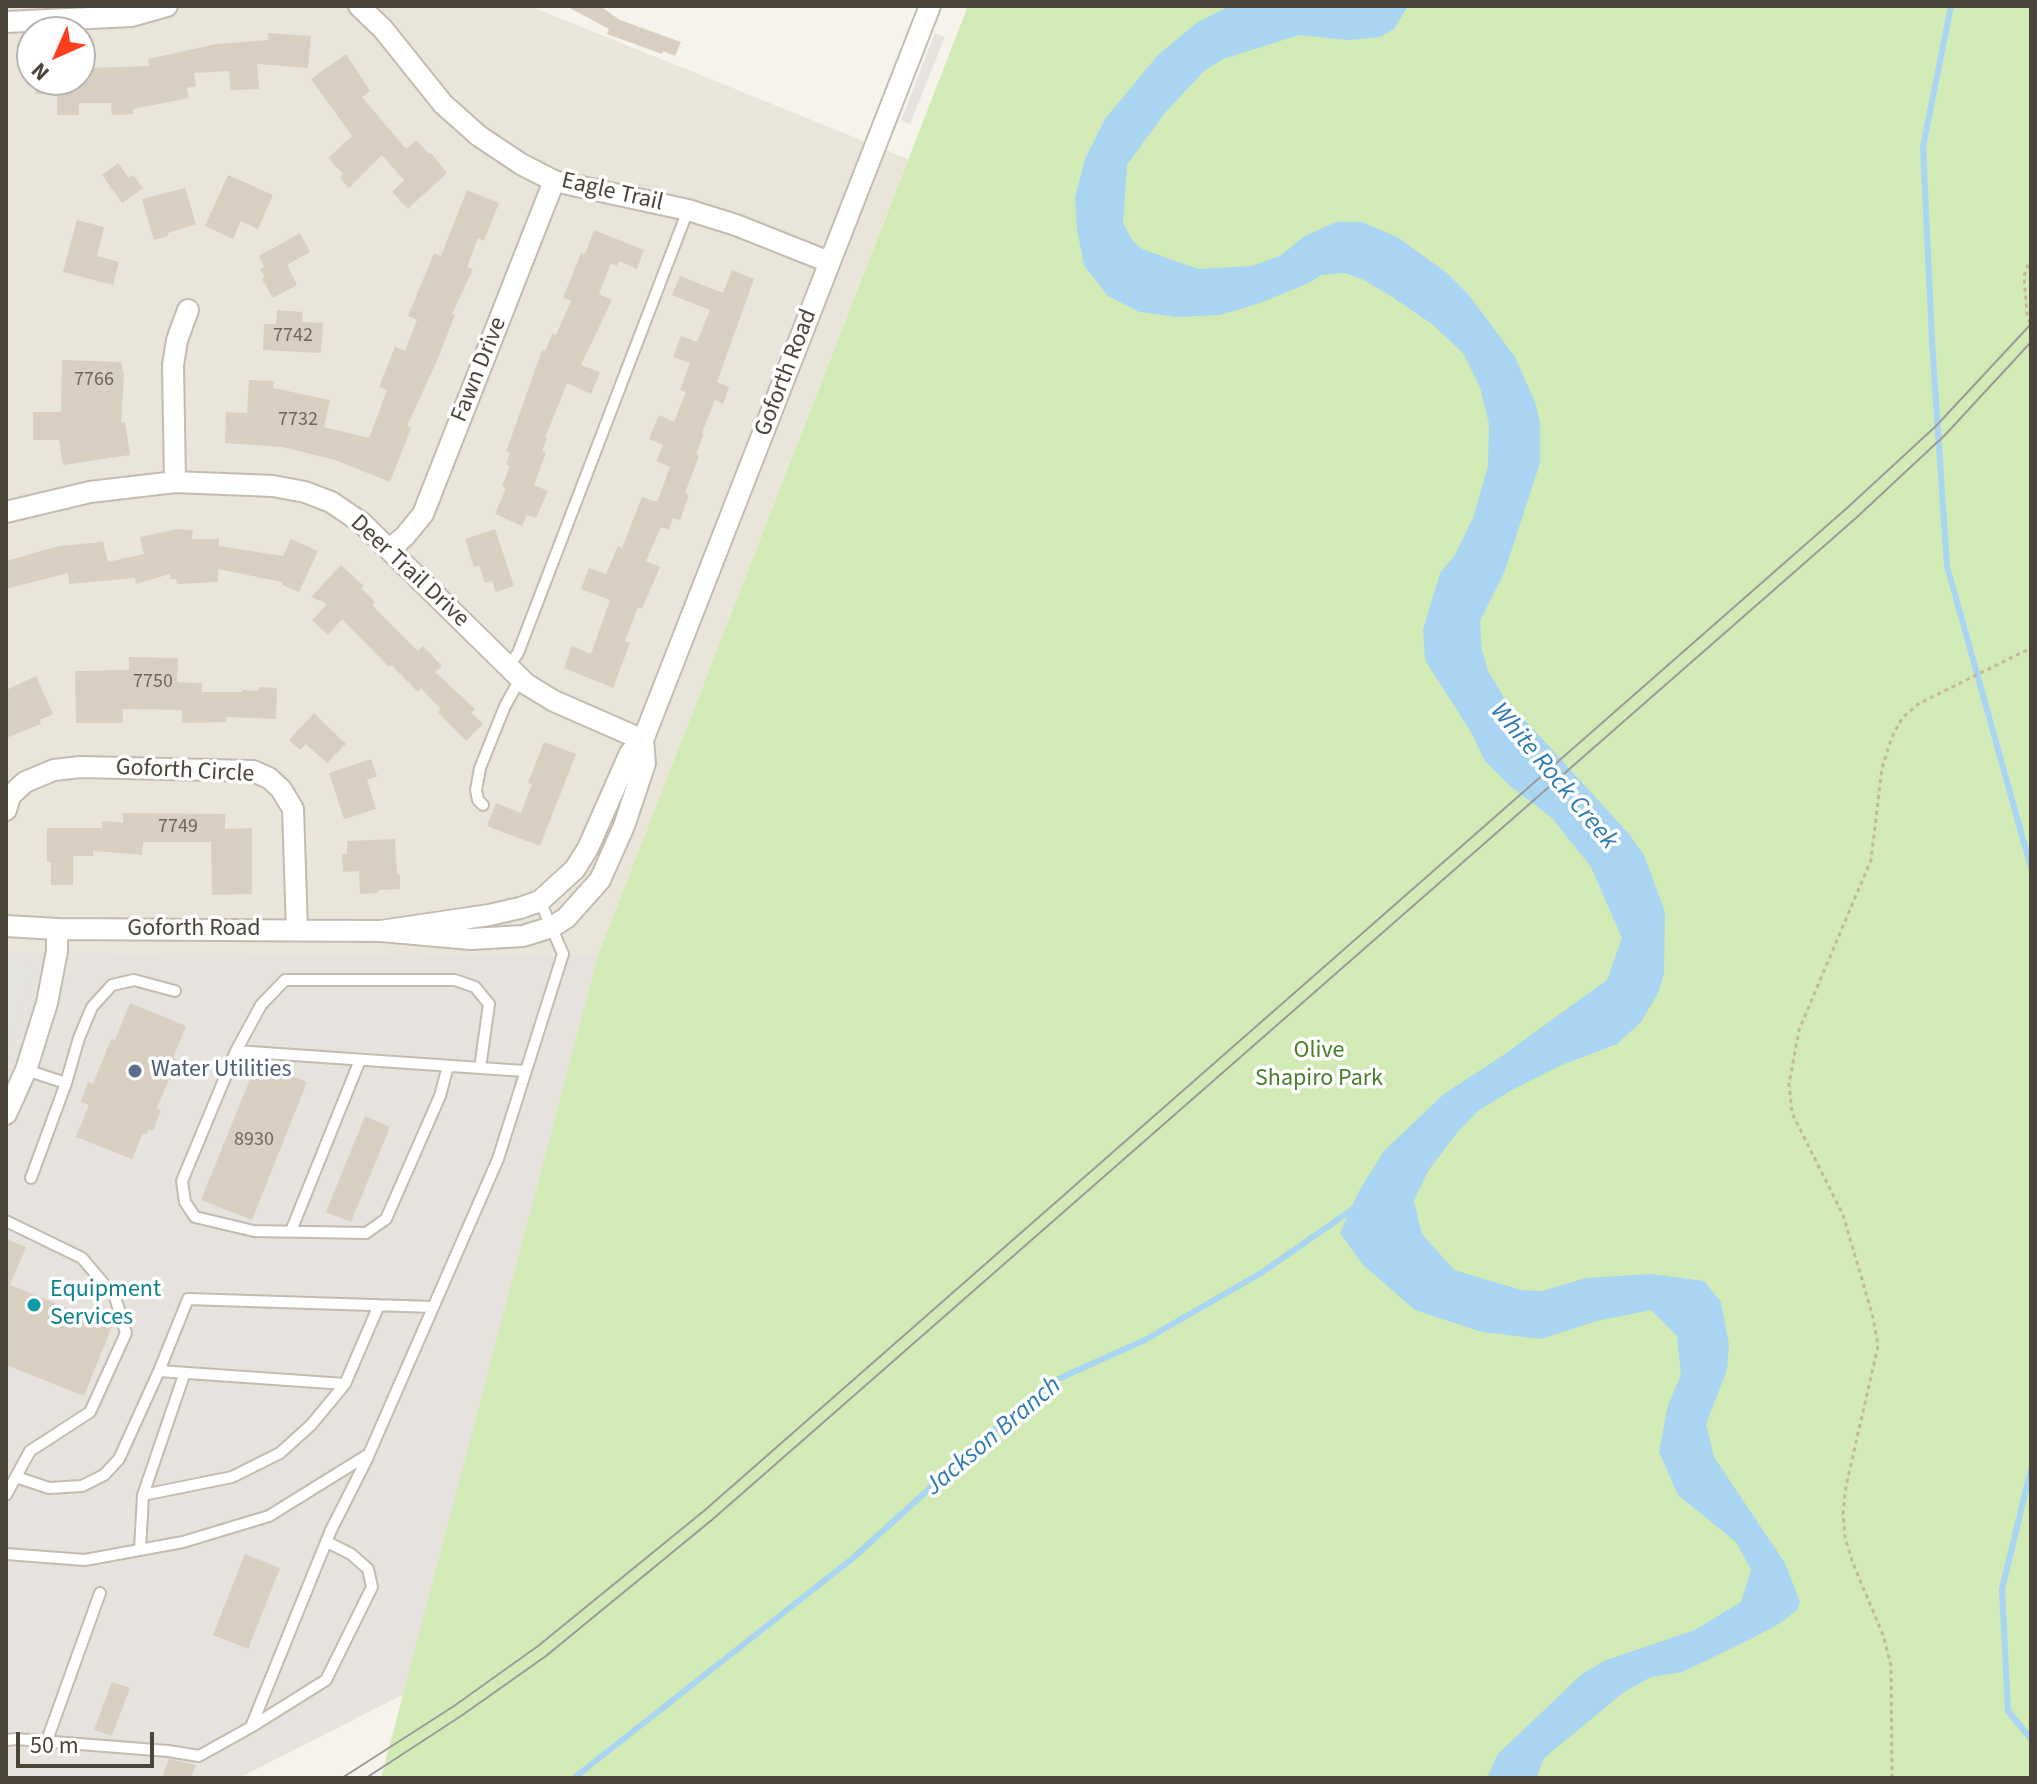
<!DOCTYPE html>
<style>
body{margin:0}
#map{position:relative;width:2037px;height:1784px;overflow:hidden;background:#f6f3ec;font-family:"Source Sans 3",sans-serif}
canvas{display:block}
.frame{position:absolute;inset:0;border:8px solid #4b4439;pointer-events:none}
.north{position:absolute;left:16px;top:16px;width:80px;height:80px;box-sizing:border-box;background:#fff;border:2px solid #b7b4b0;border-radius:50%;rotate:225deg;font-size:22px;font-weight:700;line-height:32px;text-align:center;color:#4b4439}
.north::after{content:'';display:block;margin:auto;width:28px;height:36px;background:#fc3f1d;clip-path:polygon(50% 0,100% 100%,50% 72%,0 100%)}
.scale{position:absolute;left:16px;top:1732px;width:138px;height:36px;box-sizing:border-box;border:4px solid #4b4439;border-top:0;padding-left:10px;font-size:24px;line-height:28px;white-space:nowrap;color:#4b4439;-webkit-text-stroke:6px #fff;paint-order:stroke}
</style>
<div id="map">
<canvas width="2037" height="1784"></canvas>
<div class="frame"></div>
<div class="north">N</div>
<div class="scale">50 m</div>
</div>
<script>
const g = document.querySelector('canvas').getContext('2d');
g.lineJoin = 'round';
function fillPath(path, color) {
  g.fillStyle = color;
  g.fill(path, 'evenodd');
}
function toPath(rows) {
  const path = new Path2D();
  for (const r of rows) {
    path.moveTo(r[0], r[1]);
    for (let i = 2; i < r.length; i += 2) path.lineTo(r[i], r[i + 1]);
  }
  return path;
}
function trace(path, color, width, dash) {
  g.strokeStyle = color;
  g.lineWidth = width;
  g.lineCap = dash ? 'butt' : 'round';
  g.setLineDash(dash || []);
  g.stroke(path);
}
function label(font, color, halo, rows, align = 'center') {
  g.font = font + ' "Source Sans 3",sans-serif';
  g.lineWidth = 7;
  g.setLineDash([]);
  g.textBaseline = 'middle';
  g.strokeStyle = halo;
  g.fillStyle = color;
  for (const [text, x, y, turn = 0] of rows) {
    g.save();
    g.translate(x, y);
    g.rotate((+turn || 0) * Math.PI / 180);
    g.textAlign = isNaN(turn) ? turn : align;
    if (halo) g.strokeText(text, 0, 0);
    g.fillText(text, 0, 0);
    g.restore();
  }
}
fillPath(toPath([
 [6,6,530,6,908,159,598,955,6,952],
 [32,32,80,32,80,80,32,80]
]), '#eae5da');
fillPath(toPath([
 [6,952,598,955,404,1694,239,1778,6,1778]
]), '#e6e2dd');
fillPath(toPath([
 [968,6,2031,6,2031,1778,381,1778,598,955]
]), '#d2eab5');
fillPath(toPath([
 [935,33,945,37,910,124,901,120],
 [6,952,19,952,35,973,6,1051]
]), '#e5e3e0');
fillPath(toPath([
 [1230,6,1408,6,1394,29,1380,37,1349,40,1299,35,1223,59,1203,72,1164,114,1127,165,1123,223,1132,240,1142,249,1198,269,1252,266,1280,256,1305,236,1336,222,1362,222,1397,237,1447,273,1468,294,1515,357,1535,402,1540,423,1540,463,1504,573,1480,621,1482,650,1488,671,1503,696,1629,834,1644,855,1665,912,1664,973,1658,993,1641,1022,1617,1044,1559,1066,1512,1090,1478,1111,1456,1134,1428,1171,1414,1201,1422,1234,1454,1270,1521,1290,1542,1291,1586,1278,1651,1274,1704,1281,1721,1302,1729,1345,1727,1370,1706,1424,1714,1457,1785,1563,1800,1602,1797,1610,1782,1622,1751,1639,1682,1672,1651,1677,1624,1692,1544,1758,1536,1778,1487,1778,1498,1754,1582,1674,1606,1660,1695,1630,1741,1602,1751,1570,1736,1542,1678,1495,1659,1452,1668,1405,1681,1375,1677,1336,1651,1310,1597,1321,1541,1339,1482,1332,1415,1310,1363,1265,1340,1233,1358,1193,1383,1152,1444,1094,1502,1056,1607,980,1622,938,1591,867,1552,818,1510,786,1485,761,1471,732,1425,660,1423,630,1440,573,1455,555,1473,518,1488,466,1489,424,1480,387,1463,353,1432,324,1391,296,1362,279,1345,273,1321,275,1311,282,1260,303,1220,315,1177,317,1139,312,1108,296,1084,265,1077,229,1075,197,1085,159,1105,119,1158,55,1198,22]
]), '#a9d4f2');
trace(toPath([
 [1951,6,1923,147,1932,341,1947,566,2031,868],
 [2031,1469,2002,1589,2008,1711,2031,1739],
 [574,1778,853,1558,1003,1422,1058,1379,1145,1340,1261,1273,1356,1207]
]), '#a9d4f2', 6);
fillPath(toPath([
 [566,6,600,6,620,20,681,42,675,56,663,51,662,54,607,34,609,29],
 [268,33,311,36,308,68,257,64,259,89,231,90,229,71,194,73,196,86,187,88,189,98,133,109,133,114,112,115,111,103,79,103,79,115,57,115,57,94,35,94,35,80,89,80,89,68,149,66,148,59,216,44,268,40],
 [346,54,370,91,362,97,406,149,416,140,429,154,431,153,447,173,408,209,392,192,404,180,382,155,349,188,340,178,343,174,328,158,352,136,311,79],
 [118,163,129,178,133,175,143,188,122,203,102,175],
 [228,175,273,195,258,229,241,221,233,239,205,226],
 [185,188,196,224,168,233,168,236,154,240,142,199],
 [467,190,499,203,484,241,478,238,467,267,473,269,452,314,455,315,436,363,407,426,411,428,390,482,335,460,282,447,225,443,226,412,247,413,249,380,274,381,273,388,330,400,324,427,369,438,387,390,379,387,395,347,405,351,417,320,408,316,434,253,441,256],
 [77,220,104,227,97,256,119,262,113,285,63,272],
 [594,230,644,250,637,269,619,261,617,266,611,263,599,294,612,300,581,365,600,372,591,394,567,383,545,438,547,438,542,451,546,453,534,485,548,491,536,518,527,515,522,526,495,514,506,488,502,486,510,466,506,464,510,453,506,452,542,350,545,351,553,333,556,335,571,301,563,298,581,253,585,254],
 [300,233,310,252,287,265,297,285,273,298,262,279,265,277,260,269,264,267,259,256],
 [732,270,754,279,717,382,729,387,723,404,715,400,702,433,704,434,696,454,699,456,685,493,689,495,680,520,673,518,669,530,661,527,646,561,660,567,642,609,638,607,625,641,630,643,613,688,564,668,572,646,591,654,610,600,581,589,589,568,606,574,618,546,622,548,642,497,657,502,670,467,656,461,663,445,649,439,659,415,674,422,686,392,680,390,690,363,673,357,681,336,697,342,710,310,672,295,680,276,723,293],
 [277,310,303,312,302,322,323,323,321,353,263,350,264,324,276,324],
 [62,360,121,362,124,376,121,423,125,422,130,455,63,465,59,440,33,440,33,412,61,412],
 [177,529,193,530,192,539,219,539,219,546,283,556,291,539,318,551,299,592,282,585,282,582,218,569,218,582,177,584,176,579,170,579,170,574,136,584,135,578,69,584,68,573,6,589,6,561,59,546,103,542,108,562,144,554,140,537],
 [495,529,514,586,496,592,492,581,485,583,479,565,474,567,465,539],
 [341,565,364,586,361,588,375,602,372,605,418,651,423,646,442,666,435,672,475,709,471,713,483,724,466,741,438,712,441,709,421,688,418,692,391,665,389,667,342,619,328,635,312,620,327,604,311,597],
 [129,657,178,658,177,682,202,683,202,692,242,692,242,690,258,691,259,687,277,688,276,719,227,717,226,722,182,723,182,710,123,709,123,723,76,723,75,671,129,670],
 [36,676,53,714,40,720,41,724,6,738,6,690],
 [314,713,346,744,327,763,306,744,300,750,289,740],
 [544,742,576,754,540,846,487,826,496,803,521,813,532,784,528,783],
 [371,759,377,776,367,780,376,809,344,819,329,773],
 [123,813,225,814,225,829,252,828,252,894,212,895,211,842,143,842,142,855,93,851,93,856,73,856,73,885,51,885,51,862,47,862,47,828,102,828,102,821,123,823],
 [395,839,397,875,400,874,400,889,378,890,378,893,360,894,359,871,343,872,342,854,347,854,347,841],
 [130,1003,186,1026,173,1058,177,1060,157,1108,161,1110,153,1131,149,1129,146,1135,143,1133,132,1159,76,1137,89,1105,81,1102,88,1082,93,1084,111,1039,115,1040],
 [257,1062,307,1082,252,1220,201,1200],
 [365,1116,390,1127,351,1222,326,1212],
 [6,1239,26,1247,10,1285,112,1326,84,1396,6,1365],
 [245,1554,280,1568,248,1649,213,1635],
 [112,1682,130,1688,112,1736,94,1730],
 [169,1759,196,1765,191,1778,162,1778]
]), '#d8cfc1');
const service = toPath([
 [507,668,518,653,688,210],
 [483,805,478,800,476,790,480,768,505,706,520,679],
 [236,1051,261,1005,285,980,455,980,475,987,489,1004,480,1068],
 [448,1066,440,1096,386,1219,366,1233,254,1231,195,1217,185,1202,182,1181,236,1051,524,1071],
 [26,1070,66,1083,79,1038,92,1007,112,985,134,980,175,991],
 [31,1178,66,1083],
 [6,1221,82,1258,115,1297,126,1333,90,1412,30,1451,6,1495],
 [291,1231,360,1060],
 [345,1384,379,1305],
 [16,1477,49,1488,82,1486,104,1475,119,1459,159,1371],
 [143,1495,184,1375],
 [140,1550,143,1495,232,1477,280,1453,311,1425,345,1384,159,1371,188,1299,433,1307],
 [6,1554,85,1560,183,1542,269,1516,369,1454,498,1159,563,954,540,901],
 [251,1727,331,1530,368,1457],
 [6,1740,16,1739,168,1751,199,1756,251,1727,326,1680,372,1587,368,1569,351,1554,327,1542],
 [46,1743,100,1593]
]);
const minor = toPath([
 [359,6,383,29,443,104,479,136,521,164,554,181,688,210,736,225,829,262],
 [6,22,132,16,167,6],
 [175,482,173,365,177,340,188,310],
 [6,512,90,492,175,482,273,486,305,492,331,502,362,523,526,684,554,701,643,740],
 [390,549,405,536,423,514,554,181],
 [6,810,10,796,25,782,54,770,80,767,253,771,269,778,281,789,293,809,297,930],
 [6,926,57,929,381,931,471,939,523,936,552,927,566,918,600,880,624,826,645,763,643,740],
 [381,931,489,915,520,908,540,901,575,869,588,848,630,753,643,740,930,6],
 [6,1114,26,1070,47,1003,57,951,57,929]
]);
trace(service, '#c2bbae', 14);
trace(minor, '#c2bbae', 24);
trace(toPath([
 [2031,257,2024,276,2027,314,2031,326],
 [1892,1778,1891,1666,1883,1635,1852,1561,1845,1537,1843,1513,1846,1486,1878,1346,1873,1317,1843,1215,1792,1113,1789,1084,1799,1030,1871,860,1882,768,1892,737,1902,718,1918,704,2031,648]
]), '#c4b79f', 3, [4, 4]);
trace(service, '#fff', 10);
trace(minor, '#fff', 20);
trace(toPath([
 [342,1778,454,1706,538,1646,705,1510,1847,508,1936,426,2031,324],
 [366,1778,461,1716,546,1656,713,1519,1856,518,1945,435,2031,342]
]), '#9a9a9a', 2);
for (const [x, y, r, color] of [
 [135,1071,8,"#5c6f8a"],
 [34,1305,8,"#0f9aa8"]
]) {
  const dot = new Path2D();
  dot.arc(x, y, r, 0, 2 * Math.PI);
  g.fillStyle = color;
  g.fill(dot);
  trace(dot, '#fff', 3);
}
label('20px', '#6e675b', null, [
 ["7742",293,337],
 ["7766",94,381],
 ["7732",298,421],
 ["7750",153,683],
 ["7749",178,828],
 ["8930",254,1141]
]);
label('24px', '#4b4439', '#fff', [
 ["Eagle Trail",612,193,13],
 ["Fawn Drive",480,370,-68],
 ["Goforth Road",787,373,-69],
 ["Deer Trail Drive",409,572,43],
 ["Goforth Circle",185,772,3],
 ["Goforth Road",194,930]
]);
label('24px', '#4a7f2a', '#fff', [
 ["Olive",1319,1052],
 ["Shapiro Park",1319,1080]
]);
label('24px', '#4e5e75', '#fff', [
 ["Water Utilities",151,1071]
], 'left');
label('24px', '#0d838f', '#fff', [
 ["Equipment",50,1291],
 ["Services",50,1319]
], 'left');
label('italic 26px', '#2e7ab2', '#fff', [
 ["White Rock Creek",1553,777,50],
 ["Jackson Branch",994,1437,-40]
]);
</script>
